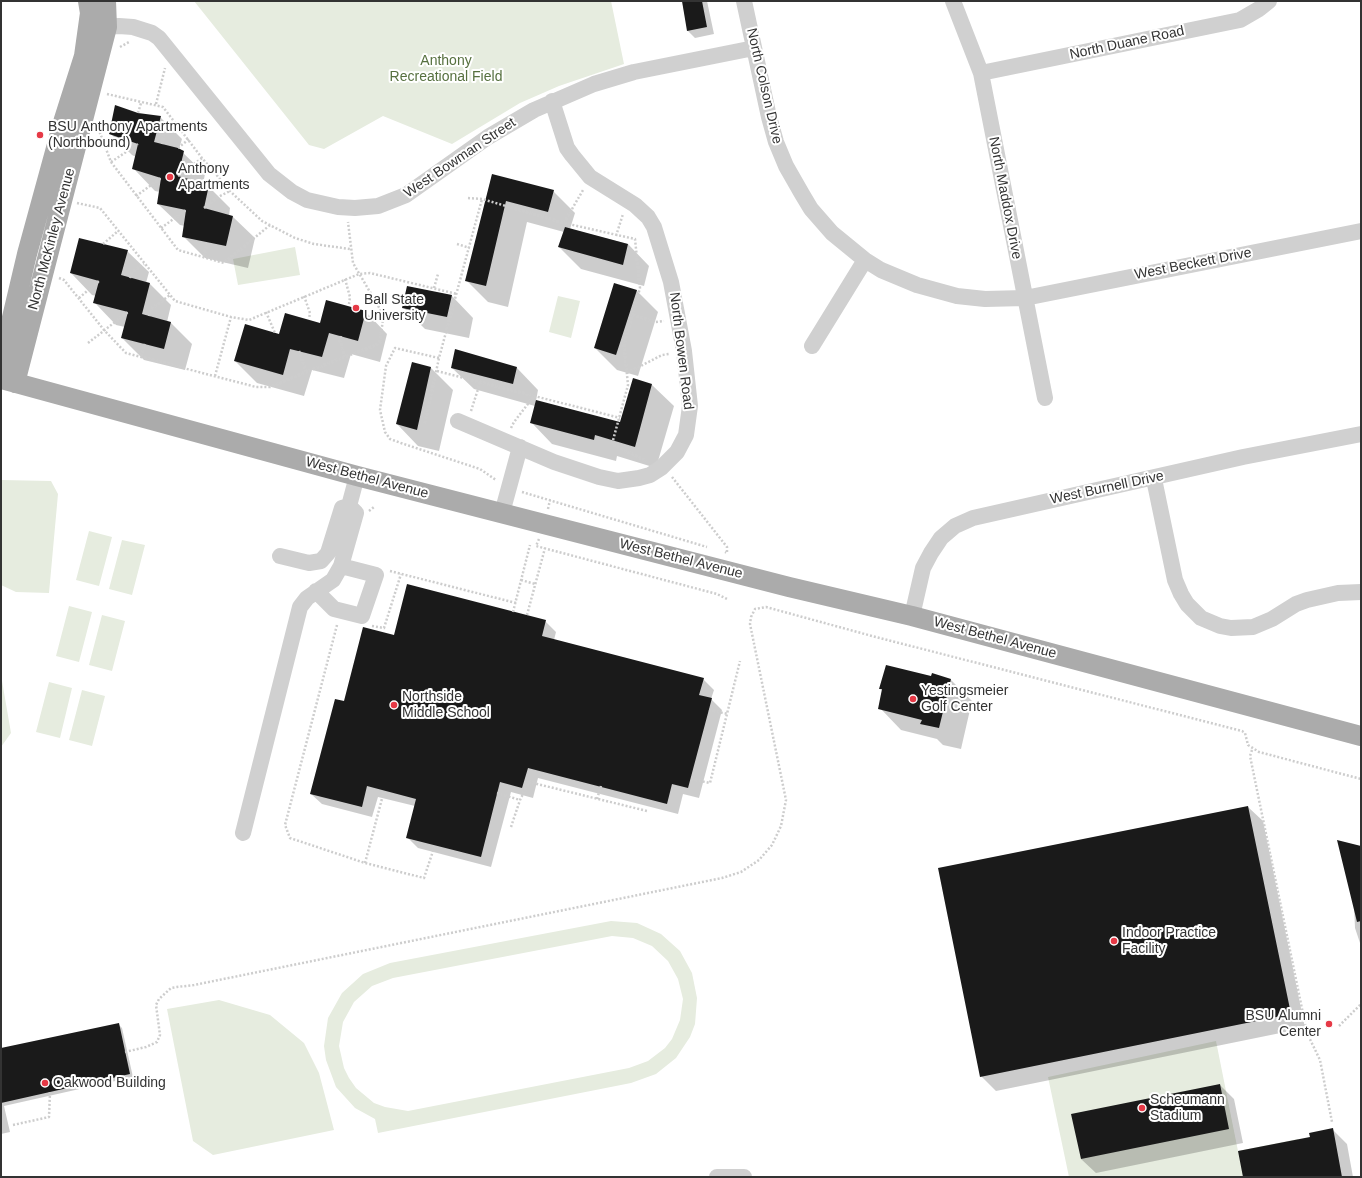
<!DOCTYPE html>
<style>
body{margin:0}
#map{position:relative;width:1362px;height:1178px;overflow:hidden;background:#fff;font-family:Helvetica,sans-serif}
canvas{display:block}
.frame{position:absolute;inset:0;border:2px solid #333;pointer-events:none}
</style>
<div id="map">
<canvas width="1362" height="1178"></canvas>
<div class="frame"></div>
</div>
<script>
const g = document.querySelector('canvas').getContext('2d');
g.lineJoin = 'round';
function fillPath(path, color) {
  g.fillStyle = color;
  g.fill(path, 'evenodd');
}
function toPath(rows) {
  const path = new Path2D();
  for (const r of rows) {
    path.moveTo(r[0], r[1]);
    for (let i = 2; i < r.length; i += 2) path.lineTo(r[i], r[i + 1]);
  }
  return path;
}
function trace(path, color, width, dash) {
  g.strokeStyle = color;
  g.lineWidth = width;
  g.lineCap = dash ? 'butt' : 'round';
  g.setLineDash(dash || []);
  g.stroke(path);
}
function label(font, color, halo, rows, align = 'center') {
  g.font = font + ' Helvetica,sans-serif';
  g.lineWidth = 4;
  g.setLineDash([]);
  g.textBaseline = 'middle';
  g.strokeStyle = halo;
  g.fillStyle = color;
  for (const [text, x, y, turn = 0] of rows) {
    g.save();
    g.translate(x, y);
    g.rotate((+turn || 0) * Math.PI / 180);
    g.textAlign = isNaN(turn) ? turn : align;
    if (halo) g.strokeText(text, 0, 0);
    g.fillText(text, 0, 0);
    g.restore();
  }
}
fillPath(toPath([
 [194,1,611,1,624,64,559,86,520,103,452,144,383,116,324,149,309,145],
 [295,247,300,275,238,285,233,259],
 [558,296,580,301,571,338,549,332],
 [1,480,51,481,58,494,49,593,16,592,1,585],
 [89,531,112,537,99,586,76,580],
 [122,540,145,545,132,595,109,589],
 [69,606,92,612,79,662,56,656],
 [102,615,125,621,112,671,89,665],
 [1,675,11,733,1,747],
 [49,682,72,688,60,738,36,732],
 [82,690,105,696,92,746,69,740],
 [611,921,637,923,661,934,680,951,692,973,697,998,695,1024,690,1037,676,1058,656,1074,631,1083,378,1133,375,1119,355,1108,336,1087,326,1060,324,1046,328,1018,342,993,363,974,390,963],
 [612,936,633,938,652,946,668,961,678,979,683,999,680,1020,672,1039,665,1048,648,1061,629,1068,408,1111,385,1107,374,1103,356,1088,349,1078,344,1068,339,1046,343,1022,354,1002,372,986,393,978],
 [219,1000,270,1015,304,1043,319,1073,334,1130,213,1155,193,1141,167,1009],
 [1216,1041,1238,1151,1298,1139,1305,1177,1069,1177,1048,1077]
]), '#e6ecdf');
fillPath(toPath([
 [682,1,707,1,714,34,695,38,688,31],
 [138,114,160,117,182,139,179,149,205,174,203,184,208,186,230,208,229,216,233,217,255,238,248,268,205,258,183,236,185,226,180,225,158,204,160,192,155,191,134,169,136,157,132,155,110,133],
 [492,175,553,191,575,213,570,229,628,244,649,266,644,286,581,269,559,247,564,232,527,222,508,307,488,302,466,280],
 [127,251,149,272,146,283,149,283,171,305,167,322,170,322,192,344,185,370,144,360,122,338,125,327,116,325,95,303,96,296,92,295,71,273],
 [636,290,658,312,638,376,617,370,595,348],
 [452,296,473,318,469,338,425,329,403,307],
 [327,301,366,312,387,334,380,362,351,354,344,378,312,370,304,396,257,383,235,361,280,335,321,324],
 [456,350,517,368,538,390,536,401,621,424,634,379,652,385,674,406,656,468,617,456,616,461,552,444,531,422,535,406,474,389,452,368],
 [412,363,431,368,453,390,439,451,418,446,397,424],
 [545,621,556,632,554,640,703,679,714,690,711,699,722,710,699,798,683,794,678,814,538,778,533,798,511,792,491,867,418,848,407,837,415,806,378,797,372,817,322,804,311,794,344,702,394,636],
 [951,680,972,701,961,749,943,745,937,739,901,730,880,708,883,691,880,689],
 [1248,807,1263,821,1305,1028,996,1091,981,1076],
 [1361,847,1361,946,1355,928,1354,905],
 [118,1024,122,1028,133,1077,4,1106,10,1132,1,1134,1,1049],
 [1220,1085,1234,1099,1243,1143,1096,1173,1081,1159],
 [1332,1129,1347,1144,1353,1177,1244,1177,1311,1138]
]), '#0003');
fillPath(toPath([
 [682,1,702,1,707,27,687,31],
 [115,105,138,113,161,116,154,142,178,148,184,151,178,176,209,185,204,208,233,216,226,246,182,237,186,210,157,204,161,178,132,169,138,144,109,134],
 [492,174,554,190,548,212,506,201,486,286,465,281],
 [565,227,628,244,623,265,558,247],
 [79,238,128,250,121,275,150,283,142,314,171,322,164,349,121,338,128,312,93,303,99,281,70,273],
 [614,283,637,290,616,355,594,348],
 [407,286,452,295,447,317,402,308],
 [326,300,366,311,358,341,329,333,322,357,290,349,283,375,234,361,245,324,279,334,285,313,320,323],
 [455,349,517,367,513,384,451,368],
 [412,362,431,367,417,430,396,424],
 [633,378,652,384,635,447,595,435,594,440,530,423,536,400,620,422],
 [407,584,546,620,542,636,704,678,699,695,712,698,688,788,672,784,667,804,528,768,522,788,500,782,481,857,406,838,416,799,367,786,362,807,310,794,335,699,344,701,363,627,394,635],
 [886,665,931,676,932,673,951,679,939,728,920,724,922,720,878,709,882,689,879,689],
 [1248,806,1291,1014,980,1077,938,868],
 [1337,840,1361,846,1361,921,1357,922],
 [119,1023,130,1074,1,1103,1,1048],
 [1220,1084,1229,1129,1081,1159,1071,1114],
 [1333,1128,1342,1177,1243,1177,1238,1151,1310,1137,1309,1133]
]), '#1a1a1a');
trace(toPath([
 [120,47,129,42],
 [107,94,163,107,202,158,232,193,262,221,295,238,314,244,350,249],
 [156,104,165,68],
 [138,113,141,103],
 [97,129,100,133,111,162,178,250,224,263,270,225],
 [162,144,164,134,178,125],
 [178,148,189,139],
 [111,162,138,144],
 [178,176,202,158],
 [136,196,161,178],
 [468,198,482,199,564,223,635,239,640,288,624,345,628,385,612,444,646,461],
 [77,203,100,208,175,301,231,317,249,320,359,274,370,273,457,294],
 [204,208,216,198,230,191],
 [564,223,583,190],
 [161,228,186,210],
 [616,236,623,214],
 [103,244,118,231],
 [457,244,470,248],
 [204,256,207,243],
 [59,278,64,280,104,330,126,353,256,387,270,387,306,372,376,345,380,342,383,319,380,309,353,263,348,222],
 [130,278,132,272,144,264],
 [345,279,350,297,349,304],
 [434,288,438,274],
 [304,296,310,313,309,319],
 [79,298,99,281],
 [266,312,275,333],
 [633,315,655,322,664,321],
 [149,316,151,309,170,295],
 [341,336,340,341,345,357],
 [88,343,128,312],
 [299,351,306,371],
 [141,356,145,344],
 [439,358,395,348,386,366,380,410,385,432,390,439,401,443,480,469,496,480],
 [437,371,620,418],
 [627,373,662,355,669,354],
 [215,376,231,317],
 [471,411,480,383],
 [425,423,439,358,482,199],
 [511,428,514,422,534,396],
 [672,477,727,547,727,553,725,552],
 [522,492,707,547],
 [548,509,550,500],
 [369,511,374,507],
 [539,539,536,546,717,594,727,599],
 [390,571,516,603],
 [521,580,535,584],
 [513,612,530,545],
 [527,615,545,548],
 [337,625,285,825,290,838,365,863,424,878,435,845],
 [372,626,384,628,401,574],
 [709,710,728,714],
 [1252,750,1250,756,1307,1033,1320,1060,1332,1122],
 [691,779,710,783,740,661],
 [497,793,520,800],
 [597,799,601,786],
 [511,827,520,800,529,782,647,811],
 [365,863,384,791],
 [1339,1026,1361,1004],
 [125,1052,146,1047,157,1042,160,1035,156,1005,159,999,171,988,177,987,194,985,722,878,741,872,759,860,772,845,781,826,786,800,750,624,751,617,755,609,766,607,872,636,1242,731,1245,733,1248,745,1259,752,1361,779],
 [13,1125,49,1117,50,1092]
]), '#cdcdcd', 2.5, [2, 2]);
trace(toPath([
 [744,1,769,117,776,142,786,166,802,194,811,209,832,233,865,260,881,270,917,285,957,296,985,299,1025,298,1361,231],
 [953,1,981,73,1045,398],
 [96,27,119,26,133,27,152,33,159,38,269,174,292,192,307,200,338,207,355,208,378,206,406,195,488,137,534,110,594,84,634,72,754,48],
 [981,73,1240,20,1259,9,1269,1],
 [812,346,865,260],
 [458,421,554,462,599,477,618,481,639,478,650,475,661,468,677,452,686,435,690,406,684,351,671,282,654,227,648,217,635,205,590,177,572,155,567,148,552,101],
 [1154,479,1175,580,1181,594,1187,604,1201,618,1220,626,1231,628,1253,627,1272,619,1296,604,1307,600,1338,593,1361,592],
 [349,506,357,476],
 [502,513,520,447],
 [280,556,309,563,321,561,328,553,342,508,349,506],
 [316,591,334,609,362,616,376,575,341,566],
 [912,616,923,568,931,553,941,538,955,526,973,518,1243,457,1361,434],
 [243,833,300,607,307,598,333,580,341,566,356,513,349,506],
 [717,1177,744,1177]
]), '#d0d0d0', 16);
trace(toPath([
 [1,364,27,254,64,119,84,56,90,13,88,1],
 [1,379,357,476,789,587,912,616,1361,736],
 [15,383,107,27,106,1]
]), '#ababab', 20);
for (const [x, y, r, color] of [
 [40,135,4,"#e63946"],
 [170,177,4,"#e63946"],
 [356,308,4,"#e63946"],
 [913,699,4,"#e63946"],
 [394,705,4,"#e63946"],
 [1114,941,4,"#e63946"],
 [1329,1024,4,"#e63946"],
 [45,1083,4,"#e63946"],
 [1142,1108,4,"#e63946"]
]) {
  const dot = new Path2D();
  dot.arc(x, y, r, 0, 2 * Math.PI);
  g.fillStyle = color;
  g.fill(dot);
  trace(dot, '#fff', 1.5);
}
label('14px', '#333', '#fff', [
 ["North Duane Road",1127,43,-12],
 ["North Colson Drive",764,86,77],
 ["West Bowman Street",460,158,-34],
 ["North Maddox Drive",1005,198,79],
 ["North McKinley Avenue",52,239,-75],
 ["West Beckett Drive",1193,264,-11],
 ["North Bowen Road",681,351,83],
 ["West Bethel Avenue",367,478,15],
 ["West Burnell Drive",1107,488,-12],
 ["West Bethel Avenue",681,559,14],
 ["West Bethel Avenue",995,638,15]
]);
label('14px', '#56703f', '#fff', [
 ["Anthony",446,61],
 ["Recreational Field",446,77]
]);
label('14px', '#333', '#fff', [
 ["BSU Anthony Apartments",48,127],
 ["(Northbound)",48,143],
 ["Anthony",178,169],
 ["Apartments",178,185],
 ["Ball State",364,300],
 ["University",364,316],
 ["Yestingsmeier",921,691],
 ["Golf Center",921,707],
 ["Northside",402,697],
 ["Middle School",402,713],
 ["Indoor Practice",1122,933],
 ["Facility",1122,949],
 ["BSU Alumni",1321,1016,"right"],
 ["Center",1321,1032,"right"],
 ["Oakwood Building",53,1083],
 ["Scheumann",1150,1100],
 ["Stadium",1150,1116]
], 'left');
</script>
